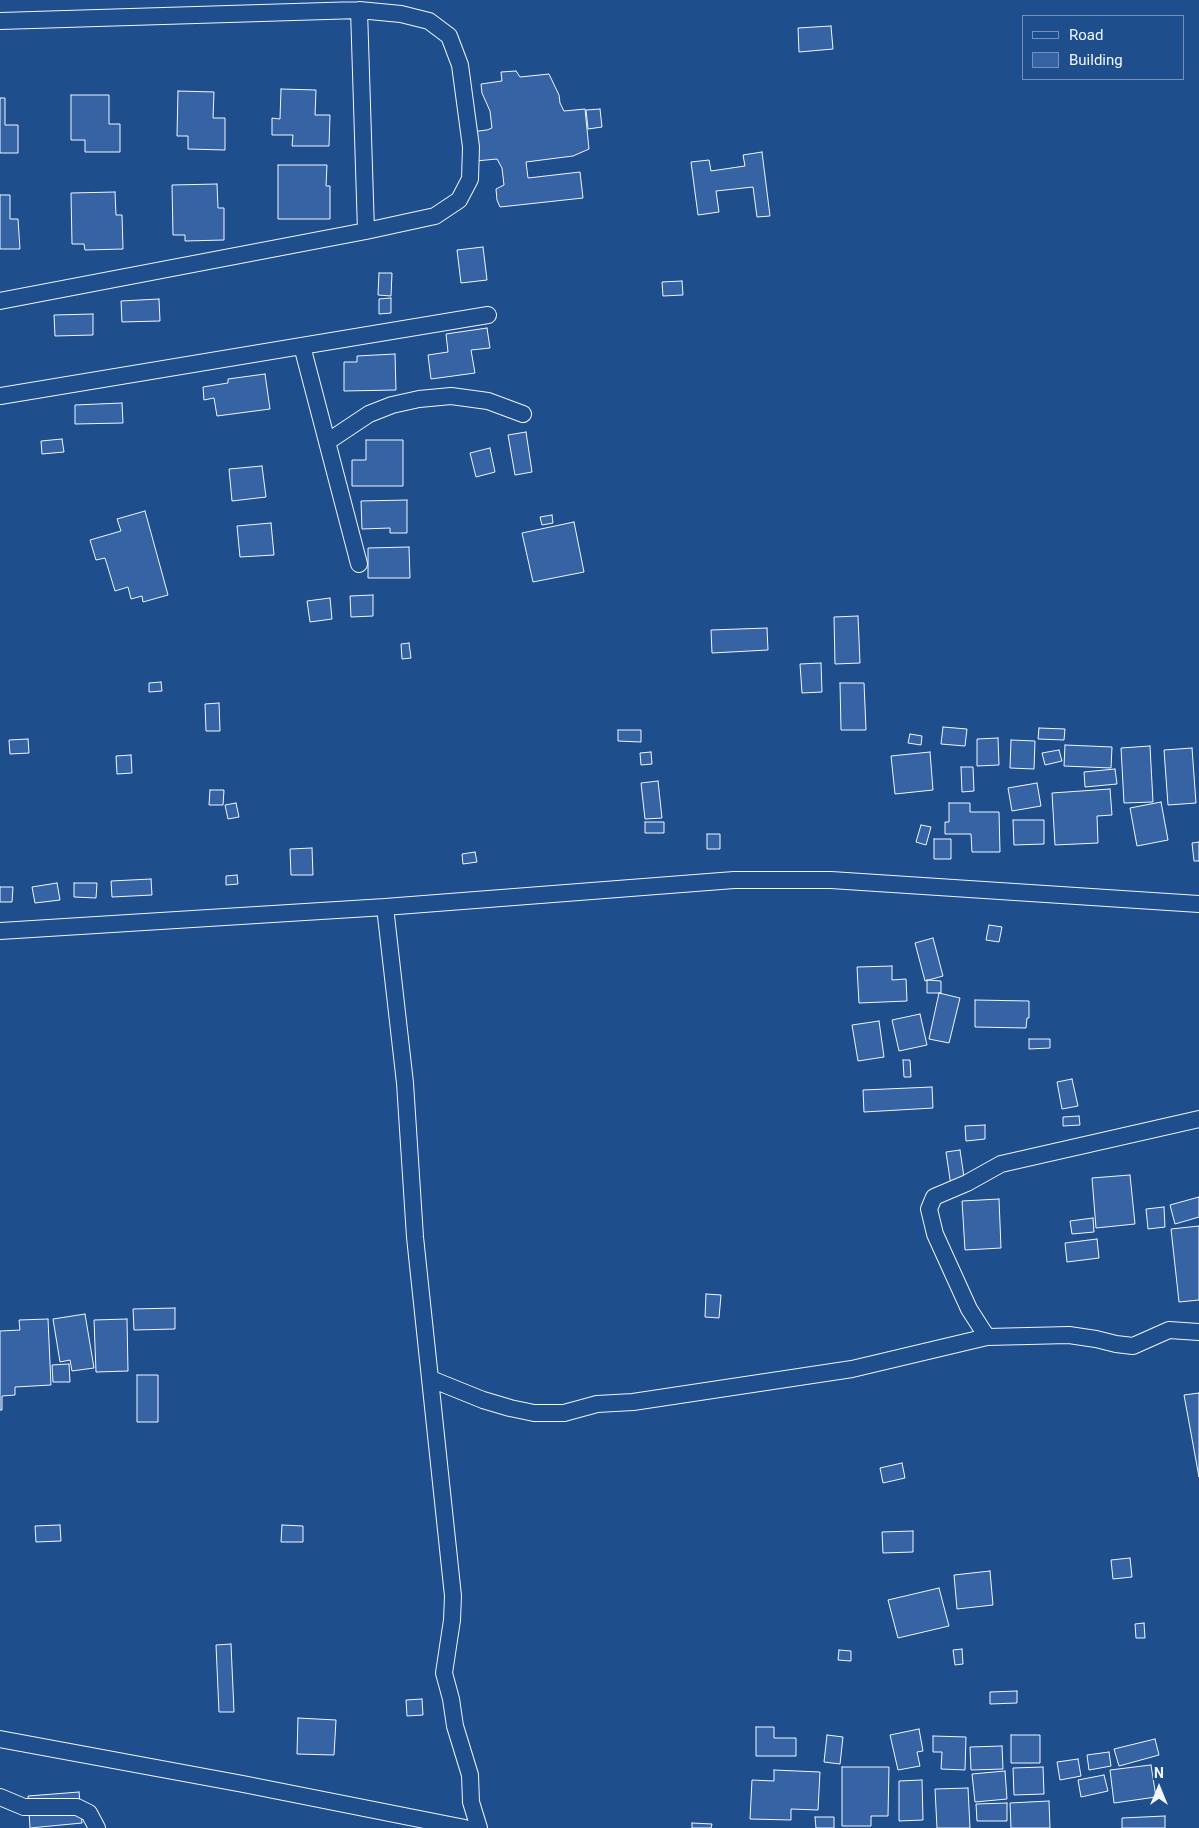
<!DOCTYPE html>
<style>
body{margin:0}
#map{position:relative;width:1199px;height:1828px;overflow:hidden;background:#1f4e8c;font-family:Roboto,sans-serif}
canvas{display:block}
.legend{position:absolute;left:1022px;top:15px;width:162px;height:65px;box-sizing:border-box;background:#1f4e8c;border:1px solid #7391ba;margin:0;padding:6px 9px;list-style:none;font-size:15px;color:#f2f6ff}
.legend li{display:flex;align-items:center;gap:10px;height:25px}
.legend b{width:25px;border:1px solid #7391ba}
.north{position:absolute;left:1134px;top:1763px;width:50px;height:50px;-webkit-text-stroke:4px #1f4e8c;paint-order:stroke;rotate:0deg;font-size:14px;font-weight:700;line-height:20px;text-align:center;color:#f2f6ff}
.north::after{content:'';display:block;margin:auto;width:18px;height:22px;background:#f2f6ff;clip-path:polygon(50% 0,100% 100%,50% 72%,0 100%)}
</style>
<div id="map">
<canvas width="1199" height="1828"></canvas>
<ul class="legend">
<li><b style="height:6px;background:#1f4e8c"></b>Road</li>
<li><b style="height:14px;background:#3563a3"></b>Building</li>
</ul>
<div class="north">N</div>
</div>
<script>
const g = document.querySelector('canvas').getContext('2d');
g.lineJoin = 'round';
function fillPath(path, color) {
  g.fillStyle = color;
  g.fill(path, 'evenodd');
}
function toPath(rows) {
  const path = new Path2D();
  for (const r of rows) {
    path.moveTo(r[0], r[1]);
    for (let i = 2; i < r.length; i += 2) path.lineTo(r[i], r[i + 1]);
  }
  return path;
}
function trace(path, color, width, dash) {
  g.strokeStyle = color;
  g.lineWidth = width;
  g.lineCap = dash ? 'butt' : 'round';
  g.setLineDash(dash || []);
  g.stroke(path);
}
const building = toPath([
 [831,26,833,49,799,52,798,28,831,26],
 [516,71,520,77,549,74,559,95,560,103,564,111,585,109,589,149,573,156,526,162,528,178,580,172,583,198,500,207,497,200,496,189,504,185,502,168,497,159,465,162,462,133,487,130,492,128,490,111,482,93,481,84,502,81,501,72,516,71],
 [281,89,316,90,315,115,330,115,329,146,292,146,293,135,272,135,272,118,280,119,281,89],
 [178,91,214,92,213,118,225,118,225,150,188,149,188,136,177,136,178,91],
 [71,95,109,95,109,124,120,124,120,152,85,152,85,140,71,140,71,95],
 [0,98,5,98,5,125,18,125,18,153,0,153,0,98],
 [600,109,602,127,588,129,586,110,600,109],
 [762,152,770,216,757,217,753,187,716,191,719,212,698,215,691,162,709,160,711,171,745,166,743,155,762,152],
 [278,165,327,165,326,186,330,186,330,219,278,219,278,165],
 [217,184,218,208,224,208,224,240,185,241,185,235,173,235,172,185,217,184],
 [115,192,116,215,122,215,123,249,85,250,84,244,72,244,71,193,115,192],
 [0,195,10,195,10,219,18,219,20,249,0,249,0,195],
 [483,247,487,280,461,283,457,250,483,247],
 [379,273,392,273,391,296,378,295,379,273],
 [682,281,683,295,663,296,662,282,682,281],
 [391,298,391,313,379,314,379,299,391,298],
 [159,299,160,321,122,322,121,301,159,299],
 [93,314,93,335,55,336,54,315,93,314],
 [487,328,490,348,471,350,475,373,431,379,428,355,448,352,446,334,487,328],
 [395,354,396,390,344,391,344,362,357,362,357,356,395,354],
 [265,374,270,409,217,416,214,398,204,400,203,387,228,383,228,379,265,374],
 [122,403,123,423,75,424,75,405,122,403],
 [526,432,532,472,515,475,508,435,526,432],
 [62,439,64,452,42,454,41,441,62,439],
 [366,440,403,440,403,486,352,486,352,460,366,460,366,440],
 [490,448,495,472,476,477,470,453,490,448],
 [262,466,266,497,232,501,229,469,262,466],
 [407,500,407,533,390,533,390,528,362,529,361,501,407,500],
 [145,511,168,595,143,602,142,596,131,599,128,587,115,591,105,558,96,560,90,540,121,531,117,519,145,511],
 [552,515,553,523,542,525,540,517,552,515],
 [574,522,584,572,533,582,522,533,574,522],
 [271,523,274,555,240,557,237,526,271,523],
 [409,547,410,578,368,578,368,548,409,547],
 [373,595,373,616,351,617,350,596,373,595],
 [330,598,332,619,310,622,307,601,330,598],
 [858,616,860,663,835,664,834,617,858,616],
 [767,628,768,650,712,653,711,630,767,628],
 [409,643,411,658,402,659,401,644,409,643],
 [821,663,822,692,802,693,800,664,821,663],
 [161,682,162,691,149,692,149,683,161,682],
 [840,683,864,683,866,730,841,730,840,683],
 [219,703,220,731,206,731,205,704,219,703],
 [943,727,967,729,965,746,941,744,943,727],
 [1039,728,1065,729,1064,740,1038,739,1039,728],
 [618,730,641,730,641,742,618,741,618,730],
 [910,734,922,736,921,745,908,743,910,734],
 [998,738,999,765,977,766,977,739,998,738],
 [28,739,29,753,10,754,9,740,28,739],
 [1011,740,1035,741,1034,769,1010,768,1011,740],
 [1065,745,1112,747,1111,768,1064,766,1065,745],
 [1150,746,1153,802,1124,803,1121,748,1150,746],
 [1192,748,1196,803,1168,805,1164,750,1192,748],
 [1059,750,1062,761,1045,765,1042,753,1059,750],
 [651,752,652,764,641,765,640,753,651,752],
 [930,752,933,790,895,794,891,756,930,752],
 [131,755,132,773,117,774,116,756,131,755],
 [961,767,973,767,974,791,962,792,961,767],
 [1115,769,1117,784,1085,787,1084,772,1115,769],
 [658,781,662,818,645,819,641,783,658,781],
 [1037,783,1041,806,1012,811,1008,788,1037,783],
 [1110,789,1112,815,1097,816,1098,843,1055,845,1052,793,1110,789],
 [210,790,224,790,223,805,209,805,210,790],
 [1161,802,1168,840,1137,846,1130,808,1161,802],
 [236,803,239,817,228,819,225,805,236,803],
 [949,803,970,803,970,812,999,812,1000,852,972,852,971,834,945,834,945,822,949,822,949,803],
 [1013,820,1044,820,1044,844,1014,845,1013,820],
 [645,822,664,822,664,833,645,833,645,822],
 [921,825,931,827,926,845,916,842,921,825],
 [707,834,720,834,720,849,707,849,707,834],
 [934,839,951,839,951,859,934,859,934,839],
 [1199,842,1199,861,1194,861,1192,843,1199,842],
 [312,848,313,875,291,875,290,849,312,848],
 [475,852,477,862,463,864,462,854,475,852],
 [237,875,238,884,226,885,226,876,237,875],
 [151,879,152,895,112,897,111,881,151,879],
 [57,883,60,900,35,903,32,887,57,883],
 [74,883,97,883,96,898,74,897,74,883],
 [0,887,13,887,12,902,0,902,0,887],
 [989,925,1002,927,999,942,986,940,989,925],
 [933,938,943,976,925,981,915,943,933,938],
 [892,966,892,980,906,979,907,1001,859,1003,857,967,892,966],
 [927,980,941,981,941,993,927,993,927,980],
 [939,993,960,998,949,1043,929,1039,939,993],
 [975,1000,1029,1001,1029,1018,1027,1018,1026,1028,975,1027,975,1000],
 [920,1014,927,1045,899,1051,892,1020,920,1014],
 [879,1021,884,1057,858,1061,852,1025,879,1021],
 [1029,1039,1050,1039,1050,1048,1029,1049,1029,1039],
 [903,1060,910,1060,911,1077,904,1077,903,1060],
 [1072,1079,1078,1106,1062,1109,1057,1082,1072,1079],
 [932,1087,933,1108,864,1112,863,1090,932,1087],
 [1079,1116,1080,1125,1063,1126,1063,1117,1079,1116],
 [985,1125,985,1139,966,1141,965,1126,985,1125],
 [960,1150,965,1184,951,1186,946,1152,960,1150],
 [1130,1175,1135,1224,1096,1228,1092,1178,1130,1175],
 [1199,1197,1199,1217,1175,1224,1170,1205,1199,1197],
 [999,1199,1001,1248,965,1250,962,1201,999,1199],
 [1164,1207,1165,1227,1148,1229,1146,1209,1164,1207],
 [1093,1218,1094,1232,1072,1234,1070,1221,1093,1218],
 [1199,1226,1199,1300,1179,1302,1171,1229,1199,1226],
 [1097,1239,1099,1258,1067,1262,1065,1243,1097,1239],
 [706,1294,721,1295,719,1318,705,1317,706,1294],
 [175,1308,175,1329,134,1330,133,1309,175,1308],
 [85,1314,94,1368,72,1371,70,1360,60,1362,53,1319,85,1314],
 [48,1319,51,1385,15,1387,15,1395,2,1396,2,1410,0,1410,0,1331,20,1330,19,1320,48,1319],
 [127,1319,128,1371,96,1372,94,1320,127,1319],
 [69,1364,70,1382,53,1382,52,1365,69,1364],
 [137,1375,158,1375,158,1422,137,1422,137,1375],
 [1199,1393,1199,1477,1184,1395,1199,1393],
 [902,1463,905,1478,883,1483,880,1468,902,1463],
 [60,1525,61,1541,36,1542,35,1526,60,1525],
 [282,1525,303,1526,303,1542,281,1542,282,1525],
 [913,1531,913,1552,883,1553,882,1532,913,1531],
 [1130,1558,1132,1577,1113,1579,1111,1560,1130,1558],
 [990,1571,993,1605,957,1609,954,1575,990,1571],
 [939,1588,949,1626,898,1638,888,1600,939,1588],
 [1144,1623,1145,1638,1136,1638,1135,1624,1144,1623],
 [231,1644,234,1712,219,1712,216,1645,231,1644],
 [962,1649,963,1664,955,1665,953,1650,962,1649],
 [839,1650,851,1651,851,1661,838,1660,839,1650],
 [1017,1691,1017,1703,990,1704,990,1692,1017,1691],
 [422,1699,423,1715,407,1716,406,1700,422,1699],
 [298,1718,336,1720,334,1755,297,1754,298,1718],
 [756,1727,774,1727,774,1738,796,1738,796,1756,756,1756,756,1727],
 [919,1729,923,1751,917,1752,920,1766,898,1770,890,1735,919,1729],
 [827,1735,843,1737,840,1764,824,1762,827,1735],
 [1011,1735,1040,1735,1040,1763,1011,1763,1011,1735],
 [933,1736,966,1737,965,1770,941,1769,942,1752,933,1752,933,1736],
 [1155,1739,1159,1755,1119,1766,1114,1749,1155,1739],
 [1002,1746,1003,1769,971,1770,970,1747,1002,1746],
 [1109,1752,1111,1766,1089,1770,1087,1755,1109,1752],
 [1078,1759,1081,1776,1060,1780,1057,1762,1078,1759],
 [1151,1765,1156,1797,1114,1803,1110,1770,1151,1765],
 [842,1767,889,1767,888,1816,871,1816,871,1826,842,1826,842,1767],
 [1043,1767,1044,1794,1014,1795,1013,1768,1043,1767],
 [774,1770,820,1772,818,1810,791,1809,791,1820,750,1819,752,1780,774,1781,774,1770],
 [1005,1771,1007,1799,975,1802,972,1774,1005,1771],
 [1104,1775,1108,1791,1081,1797,1078,1780,1104,1775],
 [922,1780,923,1820,899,1821,899,1781,922,1780],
 [968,1788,970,1828,937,1828,935,1789,968,1788],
 [79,1792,82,1823,30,1828,28,1796,79,1792],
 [1049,1801,1050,1828,1011,1828,1010,1803,1049,1801],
 [1007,1803,1007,1821,977,1821,976,1804,1007,1803],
 [1165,1816,1165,1828,1122,1828,1122,1818,1165,1816],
 [815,1817,834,1817,834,1828,816,1828,815,1817],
 [692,1823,712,1824,711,1828,692,1828,692,1823]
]);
fillPath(building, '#3563a3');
trace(building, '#f2f6ff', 1);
const minor = toPath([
 [359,10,366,231],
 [0,21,359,10,401,14,429,21,449,36,460,65,471,147,470,179,459,200,435,216,366,231,0,301],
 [302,346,359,564],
 [0,396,488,315],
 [327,442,369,414,392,405,419,399,451,396,488,401,523,414],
 [385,907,405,1083,415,1237,453,1596,452,1620,444,1673,451,1699,455,1726,470,1775,471,1802,479,1828],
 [0,931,385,907,734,880,831,880,1199,904],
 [987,1337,969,1309,935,1234,929,1209,934,1197,967,1183,1001,1164,1199,1119],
 [431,1379,483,1400,510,1408,534,1413,564,1413,597,1404,633,1402,852,1369,987,1337,1069,1335,1096,1339,1116,1344,1133,1346,1169,1330,1199,1332],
 [0,1739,243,1784,465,1828],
 [0,1797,24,1807,77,1807,89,1813,97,1828]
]);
trace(minor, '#f2f6ff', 18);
trace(minor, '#1f4e8c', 16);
</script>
